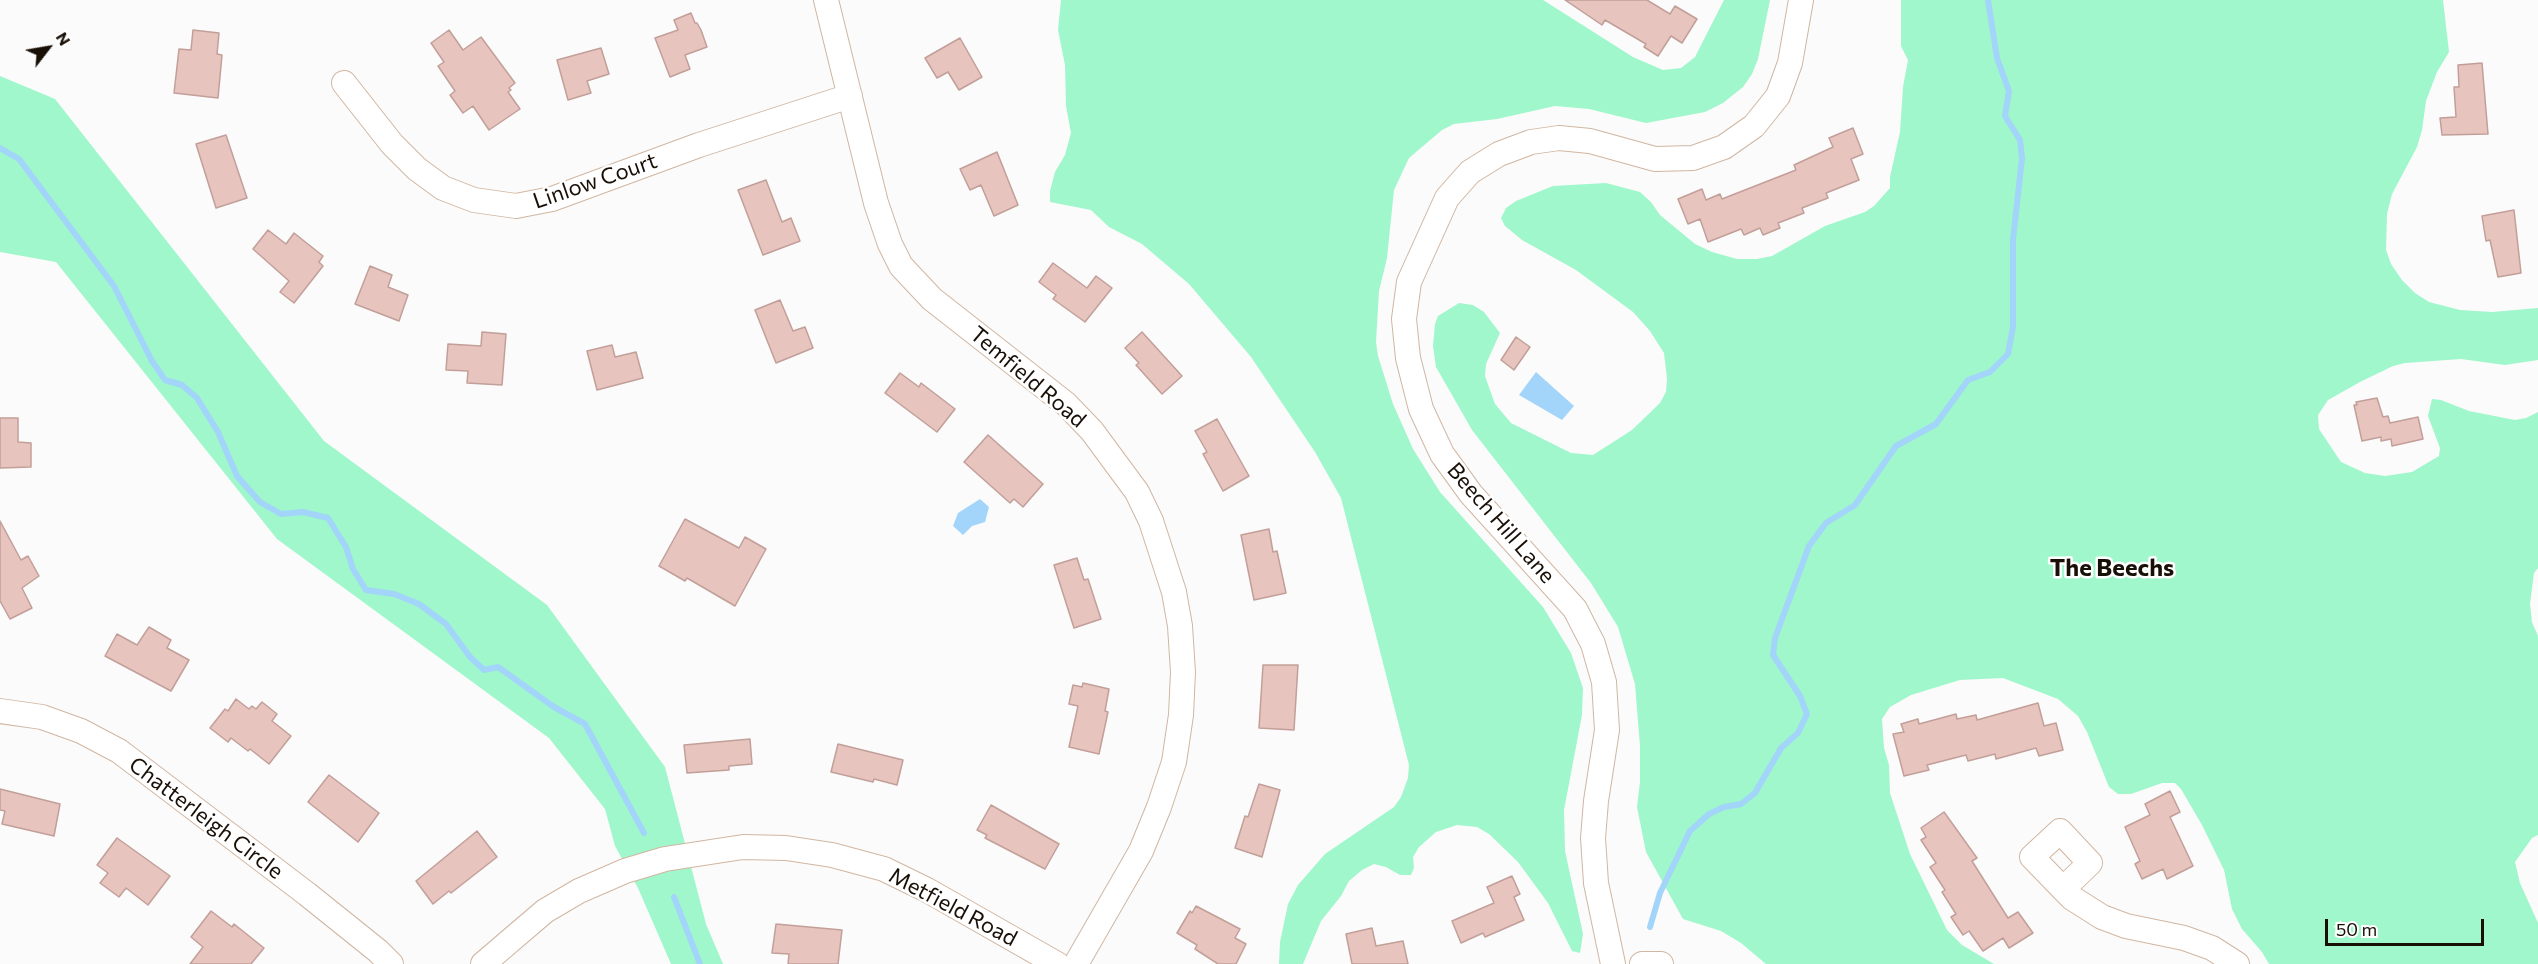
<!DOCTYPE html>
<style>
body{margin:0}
#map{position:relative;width:2538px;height:964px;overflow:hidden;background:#fbfbfb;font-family:Commissioner,sans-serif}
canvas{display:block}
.north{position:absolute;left:18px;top:18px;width:60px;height:60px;-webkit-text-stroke:4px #fff;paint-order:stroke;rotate:59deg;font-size:16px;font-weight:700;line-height:24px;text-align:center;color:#180f07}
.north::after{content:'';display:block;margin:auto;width:21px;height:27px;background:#180f07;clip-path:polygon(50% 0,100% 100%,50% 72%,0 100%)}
.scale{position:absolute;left:2325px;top:919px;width:159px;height:27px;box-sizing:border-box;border:3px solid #180f07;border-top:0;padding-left:8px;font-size:18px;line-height:21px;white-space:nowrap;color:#180f07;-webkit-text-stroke:4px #fff;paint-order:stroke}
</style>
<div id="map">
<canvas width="2538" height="964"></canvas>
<div class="north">N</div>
<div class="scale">50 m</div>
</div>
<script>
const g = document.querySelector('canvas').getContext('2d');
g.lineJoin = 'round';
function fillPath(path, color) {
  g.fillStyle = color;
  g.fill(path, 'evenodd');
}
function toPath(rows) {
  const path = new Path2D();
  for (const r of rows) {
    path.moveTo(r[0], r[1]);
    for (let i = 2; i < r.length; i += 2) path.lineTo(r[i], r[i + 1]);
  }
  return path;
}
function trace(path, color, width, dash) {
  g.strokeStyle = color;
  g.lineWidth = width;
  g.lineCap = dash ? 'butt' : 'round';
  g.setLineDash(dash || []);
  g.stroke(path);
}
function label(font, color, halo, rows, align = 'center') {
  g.font = font + ' Commissioner,sans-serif';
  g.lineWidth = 5;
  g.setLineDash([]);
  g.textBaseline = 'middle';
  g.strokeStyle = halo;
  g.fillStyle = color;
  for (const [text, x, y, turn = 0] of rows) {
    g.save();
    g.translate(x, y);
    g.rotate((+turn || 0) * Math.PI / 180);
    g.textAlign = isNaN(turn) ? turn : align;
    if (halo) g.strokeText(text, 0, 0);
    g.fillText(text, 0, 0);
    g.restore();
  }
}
fillPath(toPath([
 [1061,0,1543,0,1633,57,1663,70,1681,68,1695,57,1724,0,1770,0,1758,59,1752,74,1743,87,1723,103,1705,112,1646,123,1589,109,1555,106,1497,119,1454,124,1442,130,1409,158,1394,190,1387,258,1379,291,1376,342,1378,356,1393,404,1413,449,1440,492,1543,607,1571,653,1583,688,1582,715,1564,810,1565,851,1583,934,1580,953,1572,951,1548,903,1518,862,1489,834,1477,827,1457,825,1436,832,1419,847,1413,857,1414,868,1411,875,1400,875,1386,867,1374,864,1362,870,1349,881,1341,896,1321,921,1303,964,1279,964,1280,942,1288,904,1298,885,1325,854,1394,807,1401,797,1408,778,1409,765,1341,498,1315,452,1251,357,1189,284,1142,244,1109,227,1091,210,1050,202,1050,191,1055,172,1065,155,1071,133,1066,106,1065,65,1058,30],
 [1901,0,2443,0,2449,52,2437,72,2426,101,2422,130,2417,147,2392,194,2387,214,2386,250,2391,264,2402,280,2415,293,2429,302,2460,310,2492,312,2538,308,2538,360,2505,365,2461,359,2405,363,2393,366,2360,382,2328,400,2318,415,2319,429,2341,462,2365,473,2385,476,2412,472,2439,456,2440,448,2428,416,2432,399,2441,400,2469,411,2515,420,2526,418,2538,412,2538,568,2534,573,2530,604,2532,622,2538,636,2538,835,2532,838,2515,862,2520,883,2538,923,2538,964,2269,964,2262,952,2242,929,2232,909,2224,870,2202,825,2181,789,2175,783,2162,783,2131,794,2118,794,2109,787,2087,732,2078,716,2058,699,2003,678,1960,680,1911,695,1890,707,1882,719,1884,748,1889,765,1890,793,1910,854,1947,930,1962,945,1994,964,1766,964,1741,943,1721,931,1683,919,1646,852,1637,807,1640,782,1640,746,1635,684,1618,627,1591,583,1472,430,1436,367,1433,346,1435,324,1438,316,1459,303,1473,305,1484,312,1500,333,1486,364,1485,376,1495,404,1511,423,1571,453,1593,455,1632,430,1660,403,1666,392,1667,379,1664,353,1650,331,1633,312,1576,270,1522,240,1505,226,1501,218,1506,208,1516,201,1553,186,1606,183,1640,192,1651,202,1660,215,1695,244,1712,252,1737,259,1757,259,1772,256,1825,226,1865,212,1874,206,1890,188,1890,177,1900,132,1903,87,1908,60,1901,46],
 [0,76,55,99,324,441,547,605,665,767,706,924,723,964,671,964,638,888,615,846,605,809,549,738,277,539,56,262,0,252]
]), '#9ff7cb');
fillPath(toPath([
 [1536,372,1574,406,1562,420,1519,395],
 [980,499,989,507,985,522,972,526,963,535,953,526,958,513]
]), '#a3d4fa');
trace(toPath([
 [0,148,19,159,114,286,152,361,165,380,182,385,197,398,218,432,237,476,260,502,281,514,303,512,328,518,346,547,353,569,366,590,394,594,419,604,446,624,470,657,484,670,498,667,554,707,585,724,644,833],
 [674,897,700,964],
 [1650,927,1660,893,1690,831,1709,814,1724,807,1741,804,1755,793,1781,748,1798,733,1807,714,1800,696,1773,655,1775,638,1809,546,1826,523,1855,505,1896,446,1936,424,1968,380,1990,372,2008,354,2013,327,2013,240,2022,158,2020,140,2005,116,2009,91,1997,58,1988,0]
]), '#a3d4fa', 6);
const building = toPath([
 [1565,0,1647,0,1670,14,1675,6,1697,19,1682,43,1671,36,1658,56,1644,47,1646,44,1605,20,1602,25,1565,0],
 [691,13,695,23,697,23,701,30,707,47,685,55,690,69,670,77,655,38,678,30,674,20,691,13],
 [193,30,219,33,217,54,222,55,218,98,174,93,179,49,191,50,193,30],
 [449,30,463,50,481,37,515,83,509,88,511,90,508,92,520,109,489,130,473,106,463,113,450,95,455,91,438,66,444,62,431,43,449,30],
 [960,38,982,77,959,90,948,72,937,78,925,58,960,38],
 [601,48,609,74,587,81,591,93,568,100,557,60,601,48],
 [2482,63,2488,134,2442,135,2440,118,2456,117,2454,87,2459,87,2458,65,2482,63],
 [1853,128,1863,154,1851,159,1859,180,1826,193,1828,198,1802,208,1804,213,1778,223,1780,228,1763,235,1760,228,1744,235,1741,229,1708,242,1700,219,1688,224,1678,199,1702,189,1706,200,1720,194,1722,199,1796,170,1794,165,1833,147,1829,138,1853,128],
 [226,135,247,198,216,208,196,144,226,135],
 [997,152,1018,205,994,216,981,185,970,190,960,169,997,152],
 [766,180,782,222,791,218,800,241,763,255,738,190,766,180],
 [2514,210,2521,273,2498,277,2490,240,2486,241,2482,216,2514,210],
 [268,230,286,244,294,233,323,256,319,262,323,266,294,303,280,292,289,281,253,249,268,230],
 [1053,263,1087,288,1096,276,1112,288,1085,322,1053,299,1056,295,1039,282,1053,263],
 [370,266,392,275,388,287,408,295,399,321,355,304,370,266],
 [780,300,793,331,805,327,813,348,776,363,755,310,780,300],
 [482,332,506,334,502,385,467,383,468,371,446,370,448,344,481,346,482,332],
 [1142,332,1182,376,1162,394,1136,365,1139,363,1125,348,1142,332],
 [1516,337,1530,347,1514,370,1501,360,1516,337],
 [612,345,615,357,636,352,643,378,597,390,587,351,612,345],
 [900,373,919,387,921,383,955,409,937,432,885,393,900,373],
 [2377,398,2383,417,2388,416,2390,423,2418,417,2423,439,2392,446,2391,439,2381,441,2381,437,2362,441,2354,405,2357,405,2356,402,2377,398],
 [0,418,18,418,18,442,31,443,31,467,0,468,0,418],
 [1217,419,1249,476,1223,491,1203,454,1207,452,1195,431,1217,419],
 [988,435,1043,484,1023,507,1014,499,1010,503,964,462,988,435],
 [685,519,739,548,745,537,766,549,735,606,687,578,685,581,659,566,685,519],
 [0,521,21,560,28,556,39,576,22,588,32,608,10,619,0,601,0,521],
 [1269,529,1273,552,1277,551,1286,593,1254,600,1241,535,1269,529],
 [1077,558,1084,580,1088,579,1101,619,1074,628,1054,565,1077,558],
 [149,627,171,640,167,648,189,660,171,691,105,656,117,634,137,645,149,627],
 [1263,665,1298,665,1294,730,1259,728,1263,665],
 [1083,683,1109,689,1105,711,1108,712,1099,754,1069,747,1078,706,1069,704,1073,685,1082,687,1083,683],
 [236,699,249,709,252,706,256,709,262,702,277,714,272,721,291,736,269,764,250,749,248,751,231,738,228,742,210,728,225,709,228,711,236,699],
 [2038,703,2044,726,2056,723,2063,750,2039,756,2036,748,1996,759,1995,754,1968,761,1966,755,1927,765,1929,770,1904,776,1893,734,1904,732,1901,724,1918,719,1919,724,1956,714,1957,719,1976,715,1977,720,2038,703],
 [750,739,752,764,729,766,729,770,687,773,684,745,750,739],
 [838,744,903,760,897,785,874,779,873,782,831,772,838,744],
 [329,775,379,813,358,842,308,802,329,775],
 [1259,784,1280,790,1262,857,1235,848,1245,816,1248,817,1259,784],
 [0,789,60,804,54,836,2,824,5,811,0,810,0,789],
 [2170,791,2180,812,2170,817,2193,866,2167,879,2163,869,2142,879,2135,864,2140,861,2125,827,2150,815,2145,804,2170,791],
 [991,805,1059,844,1045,869,985,838,987,835,977,830,991,805],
 [1944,812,1977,858,1972,861,2008,918,2018,912,2033,933,2009,948,2003,938,1983,951,1969,931,1963,935,1951,917,1956,914,1942,892,1945,890,1930,867,1936,863,1921,840,1926,837,1921,828,1944,812],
 [477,831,497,857,451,893,449,891,433,904,416,881,477,831],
 [117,838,170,876,148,905,126,888,119,897,100,883,108,873,97,865,117,838],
 [1512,876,1520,894,1514,897,1524,920,1485,937,1483,933,1461,943,1452,921,1494,903,1487,887,1512,876],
 [1196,906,1240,929,1235,938,1246,944,1236,964,1218,964,1195,949,1197,945,1177,933,1190,911,1192,913,1196,906],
 [211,911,232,927,234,924,264,948,251,964,190,964,203,947,191,937,211,911],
 [776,924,842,930,838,964,788,964,789,954,772,953,776,924],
 [1372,928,1376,946,1403,941,1408,964,1352,964,1346,934,1372,928]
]);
fillPath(building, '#e8c4be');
trace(building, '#c29f99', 1.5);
const minor = toPath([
 [826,0,876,203,890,244,901,266,932,299,1066,404,1092,431,1137,492,1151,521,1174,592,1180,626,1183,672,1181,715,1174,762,1159,807,1141,851,1076,964],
 [344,83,392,144,417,169,443,188,474,200,516,206,552,199,699,145,850,96],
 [0,711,42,717,81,731,119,751,307,894,378,951,391,964],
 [2063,889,2090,863,2060,831,2032,857,2063,889,2072,898,2102,917,2126,926,2184,938,2212,948,2237,964],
 [483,964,545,911,579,891,625,871,665,859,743,847,786,848,832,855,884,869,927,890,1057,964],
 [1613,964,1596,883,1593,838,1596,801,1607,730,1604,682,1593,644,1575,609,1471,494,1442,454,1421,409,1408,358,1404,319,1409,282,1447,198,1470,172,1499,154,1531,142,1559,138,1590,141,1655,159,1693,158,1724,147,1754,126,1778,96,1790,63,1801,0],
 [1642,964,1661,964]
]);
trace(minor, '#d1b6a1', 26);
trace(minor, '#fff', 24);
label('22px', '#180f07', '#fff', [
 ["Linlow Court",595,181,-19],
 ["Temfield Road",1028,377,40],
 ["Beech Hill Lane",1501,523,49],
 ["Chatterleigh Circle",206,818,37],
 ["Metfield Road",953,907,28]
]);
label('bold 24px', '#180f07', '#fff', [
 ["The Beechs",2112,568]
]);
</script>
